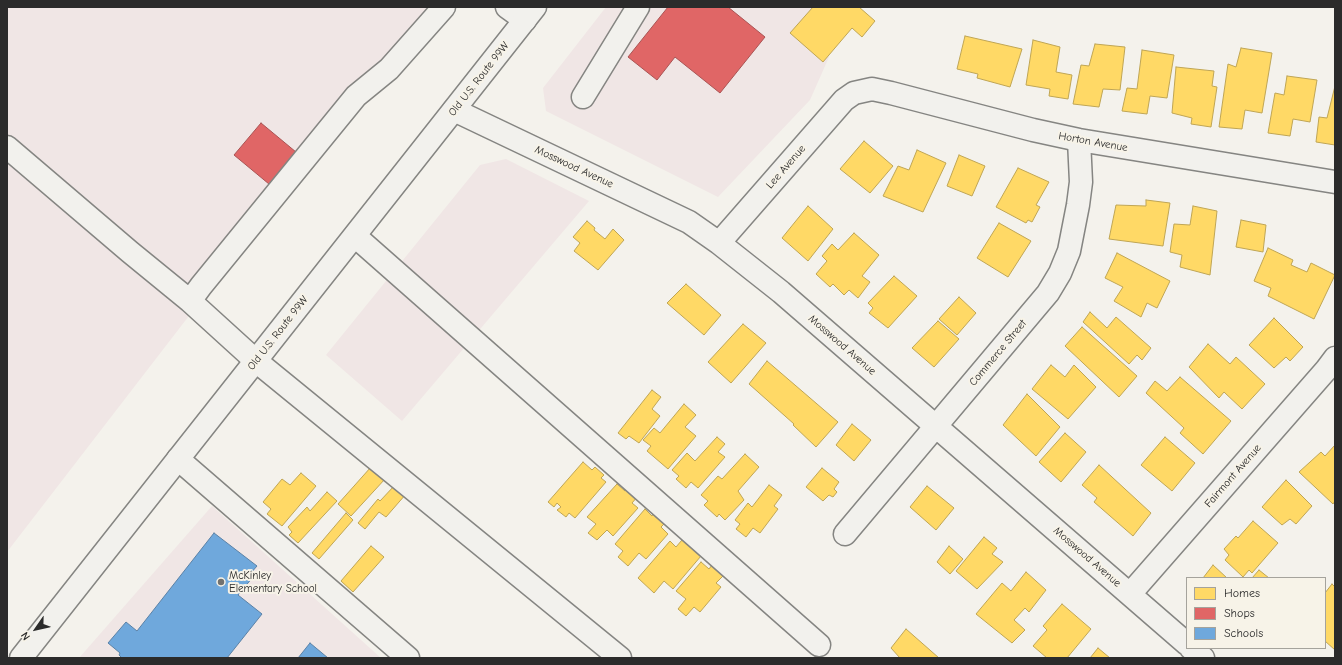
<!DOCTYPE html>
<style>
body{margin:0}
#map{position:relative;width:1342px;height:665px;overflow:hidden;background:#f4f2ec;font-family:"Comic Neue",sans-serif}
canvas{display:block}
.frame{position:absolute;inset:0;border:8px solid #2b2b2b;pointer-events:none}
.legend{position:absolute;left:1186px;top:577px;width:140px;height:72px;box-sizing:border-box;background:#f7f3e8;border:1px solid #a5a39c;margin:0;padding:5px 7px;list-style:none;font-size:12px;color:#2b2b2b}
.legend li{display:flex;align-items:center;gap:8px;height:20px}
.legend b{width:20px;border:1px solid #a5a39c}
.north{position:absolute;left:16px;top:609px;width:40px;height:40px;-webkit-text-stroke:3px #f7f3e8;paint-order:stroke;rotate:236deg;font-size:11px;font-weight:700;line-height:16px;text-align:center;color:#2b2b2b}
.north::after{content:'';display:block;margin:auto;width:14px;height:18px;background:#2b2b2b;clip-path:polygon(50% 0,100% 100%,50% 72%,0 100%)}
</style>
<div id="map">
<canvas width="1342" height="665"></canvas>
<div class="frame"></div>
<ul class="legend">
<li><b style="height:11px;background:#ffd966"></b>Homes</li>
<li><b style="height:11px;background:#e06666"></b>Shops</li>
<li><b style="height:11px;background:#6fa8dc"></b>Schools</li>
</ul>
<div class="north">N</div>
</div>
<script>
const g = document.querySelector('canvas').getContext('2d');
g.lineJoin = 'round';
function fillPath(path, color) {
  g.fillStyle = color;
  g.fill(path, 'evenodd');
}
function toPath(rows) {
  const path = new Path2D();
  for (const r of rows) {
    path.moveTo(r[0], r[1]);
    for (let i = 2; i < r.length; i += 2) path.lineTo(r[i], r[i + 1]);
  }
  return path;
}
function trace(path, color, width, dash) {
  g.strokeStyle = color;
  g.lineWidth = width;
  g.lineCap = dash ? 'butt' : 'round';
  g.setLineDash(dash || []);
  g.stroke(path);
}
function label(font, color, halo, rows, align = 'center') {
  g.font = font + ' "Comic Neue",sans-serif';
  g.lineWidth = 4;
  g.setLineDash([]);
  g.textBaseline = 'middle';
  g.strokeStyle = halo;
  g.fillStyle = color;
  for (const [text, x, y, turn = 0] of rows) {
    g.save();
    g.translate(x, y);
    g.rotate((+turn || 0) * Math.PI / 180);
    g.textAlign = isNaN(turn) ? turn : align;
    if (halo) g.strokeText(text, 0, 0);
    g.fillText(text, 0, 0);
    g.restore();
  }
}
fillPath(toPath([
 [7,7,430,7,185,321,7,552],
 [606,7,840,7,810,42,829,57,810,100,718,197,546,111,543,88],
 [506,159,589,201,402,421,326,355,480,165],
 [212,506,381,658,79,658]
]), '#f0e6e5');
const homes = toPath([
 [813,7,859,7,875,21,862,37,852,28,823,62,790,33,813,7],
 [965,36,1022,49,1010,87,977,78,978,74,957,69,965,36],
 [1033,40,1060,47,1056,72,1072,75,1068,99,1049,96,1050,89,1026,85,1033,40],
 [1095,44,1125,47,1120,90,1103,89,1099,107,1073,104,1081,65,1089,66,1095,44],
 [1241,48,1272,53,1262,113,1245,110,1242,129,1219,127,1228,64,1236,67,1241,48],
 [1142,50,1174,55,1167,98,1150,96,1147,114,1122,111,1127,88,1137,89,1142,50],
 [1176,67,1214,71,1212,86,1217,87,1211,127,1191,124,1192,118,1172,113,1176,67],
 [1287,76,1317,80,1310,122,1293,119,1290,136,1268,133,1275,93,1284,95,1287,76],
 [1335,86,1335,145,1316,142,1319,117,1327,118,1335,86],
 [864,141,893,166,870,193,840,169,864,141],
 [917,150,946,163,923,212,883,196,898,166,909,170,917,150],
 [959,155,985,166,972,196,947,186,959,155],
 [1018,168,1049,182,1036,205,1040,207,1032,222,1028,220,1026,223,996,207,1018,168],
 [1146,200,1170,203,1163,246,1109,239,1116,205,1146,206,1146,200],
 [808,206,833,229,808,261,782,238,808,206],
 [1193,206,1217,211,1210,275,1180,267,1182,255,1170,252,1174,224,1190,225,1193,206],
 [1241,220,1266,225,1263,252,1236,247,1241,220],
 [587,221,595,228,594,230,605,239,613,229,624,240,598,270,574,251,580,243,573,237,587,221],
 [999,223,1031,241,1008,277,977,258,999,223],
 [854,233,879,255,862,276,870,282,858,298,849,290,844,295,833,284,830,287,816,274,827,261,822,256,832,244,838,250,854,233],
 [1268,248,1293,260,1291,265,1307,272,1311,263,1335,275,1314,319,1268,296,1271,288,1254,281,1268,248],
 [1117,253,1170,281,1157,308,1147,303,1141,317,1114,301,1123,287,1105,278,1117,253],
 [894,276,917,296,888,328,869,313,873,308,868,303,894,276],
 [686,284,721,315,704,335,667,303,686,284],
 [959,297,976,313,957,335,939,319,959,297],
 [1090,312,1107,328,1116,317,1151,348,1142,360,1137,355,1129,364,1083,322,1090,312],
 [1274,318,1303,347,1290,361,1286,357,1274,368,1249,345,1274,318],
 [938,321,959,339,934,367,912,348,938,321],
 [743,324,766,343,731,383,708,362,743,324],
 [1082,327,1137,376,1119,397,1065,346,1082,327],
 [1208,344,1230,364,1236,357,1265,384,1242,409,1224,392,1219,398,1189,367,1208,344],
 [767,361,838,422,816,447,793,425,794,424,749,384,767,361],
 [1051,365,1065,377,1074,365,1096,387,1068,419,1032,389,1051,365],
 [1180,377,1231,421,1203,454,1180,433,1184,428,1146,393,1155,381,1167,391,1180,377],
 [652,390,661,397,652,409,660,416,639,443,629,436,626,439,618,433,652,390],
 [1027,394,1060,427,1036,456,1003,425,1027,394],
 [684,404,696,415,685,427,696,436,668,469,647,451,651,446,643,440,654,428,660,433,684,404],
 [852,424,871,440,854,461,836,445,852,424],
 [1065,433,1086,452,1061,482,1039,462,1065,433],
 [717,437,725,444,718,452,725,457,698,488,691,482,686,488,676,479,679,476,672,470,687,453,695,461,717,437],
 [1165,437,1195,463,1172,491,1141,465,1165,437],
 [1335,445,1335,501,1333,504,1299,472,1321,452,1325,456,1335,445],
 [745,454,759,467,738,491,744,500,725,520,719,514,717,517,704,505,708,501,701,495,718,476,722,479,745,454],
 [583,462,592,470,595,467,604,475,601,478,606,482,575,518,569,513,566,517,557,510,561,507,557,503,554,507,548,502,583,462],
 [1099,465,1151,513,1133,536,1094,502,1097,498,1082,485,1099,465],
 [371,467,385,479,351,516,338,504,371,467],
 [822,468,839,482,834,489,837,492,833,497,829,495,823,501,806,487,822,468],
 [301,473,316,486,282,526,267,514,271,509,263,502,282,479,290,485,301,473],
 [1286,480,1312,506,1296,524,1290,519,1282,525,1262,507,1286,480],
 [617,484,625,491,628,487,638,496,632,503,638,508,613,536,607,530,597,540,588,533,596,524,587,517,617,484],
 [395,485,406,494,386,517,379,512,365,529,358,523,378,499,380,501,395,485],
 [769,485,782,495,774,506,778,509,760,533,753,528,746,537,736,529,740,524,735,520,748,503,752,507,769,485],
 [927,486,954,508,936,530,910,507,927,486],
 [327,492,337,501,298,543,289,535,292,532,288,527,307,507,310,511,327,492],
 [645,509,652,516,654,512,666,522,661,527,668,534,646,559,639,553,628,566,618,557,623,551,615,544,645,509],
 [346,513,353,520,319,559,312,553,346,513],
 [1253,521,1278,543,1252,573,1249,570,1243,577,1225,560,1229,555,1224,549,1236,536,1238,538,1253,521],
 [984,537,997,548,992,554,1003,562,977,589,956,571,984,537],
 [682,540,701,556,673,589,664,581,654,593,638,578,670,541,676,547,682,540],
 [371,546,384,557,353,592,341,581,371,546],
 [949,546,963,559,950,574,937,562,949,546],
 [701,562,709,569,712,565,724,575,716,583,721,587,700,612,694,607,686,616,678,609,686,599,676,591,701,562],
 [1213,565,1227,578,1203,578,1213,565],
 [1259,570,1269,578,1252,578,1259,570],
 [1026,572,1046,590,1029,612,1025,608,1014,620,1025,630,1012,643,976,614,1002,583,1011,591,1026,572],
 [1332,584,1335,587,1335,650,1325,641,1325,593,1332,584],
 [1062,604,1091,629,1067,658,1047,658,1033,646,1047,630,1043,626,1062,604],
 [906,629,939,658,900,658,891,648,906,629],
 [1098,648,1110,658,1090,658,1098,648]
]);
fillPath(homes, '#ffd966');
trace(homes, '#bfa554', 1);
const shops = toPath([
 [668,7,728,7,765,37,720,93,675,57,657,80,628,57,668,7],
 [261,123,302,157,275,189,234,155,261,123]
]);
fillPath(shops, '#e06666');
trace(shops, '#aa5454', 1);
const schools = toPath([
 [214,533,257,566,250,574,253,577,238,595,262,614,227,658,122,658,119,655,120,653,108,643,126,622,137,631,214,533],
 [310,643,328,658,298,658,310,643]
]);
fillPath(schools, '#6fa8dc');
trace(schools, '#5b82a7', 1);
const minor = toPath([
 [507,7,525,20],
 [583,97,638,7],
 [454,110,689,222,719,243,781,292,1187,644],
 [7,147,130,252,190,301,256,361,620,658],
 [355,236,819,645],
 [719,243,844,100,854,93,872,89,891,93,1033,130,1079,140,1335,182],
 [190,301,201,286,356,96,389,69,444,7],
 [178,459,408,658],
 [845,534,1048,293,1060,273,1069,251,1078,205,1081,182,1079,140],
 [1130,594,1326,370,1335,358],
 [1191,648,1203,658]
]);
const major = toPath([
 [21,658,535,7]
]);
trace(minor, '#858582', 25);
trace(major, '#858582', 25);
trace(minor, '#f2f1ed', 22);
trace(major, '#f2f1ed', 22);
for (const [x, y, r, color] of [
 [221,582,4,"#71716f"]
]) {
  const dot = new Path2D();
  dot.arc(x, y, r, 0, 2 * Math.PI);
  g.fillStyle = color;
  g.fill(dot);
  trace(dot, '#f7f3e8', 1.5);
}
label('11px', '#2b2b2b', '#f7f3e8', [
 ["Old U.S. Route 99W",479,79,-52],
 ["Horton Avenue",1093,142,10],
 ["Mosswood Avenue",574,167,25],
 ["Lee Avenue",786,167,-49],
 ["Old U.S. Route 99W",278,333,-52],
 ["Mosswood Avenue",842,345,41],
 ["Commerce Street",998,353,-50],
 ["Fairmont Avenue",1233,476,-49],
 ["Mosswood Avenue",1087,557,41]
]);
label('11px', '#2b2b2b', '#f7f3e8', [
 ["McKinley",229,576],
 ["Elementary School",229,589]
], 'left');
</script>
